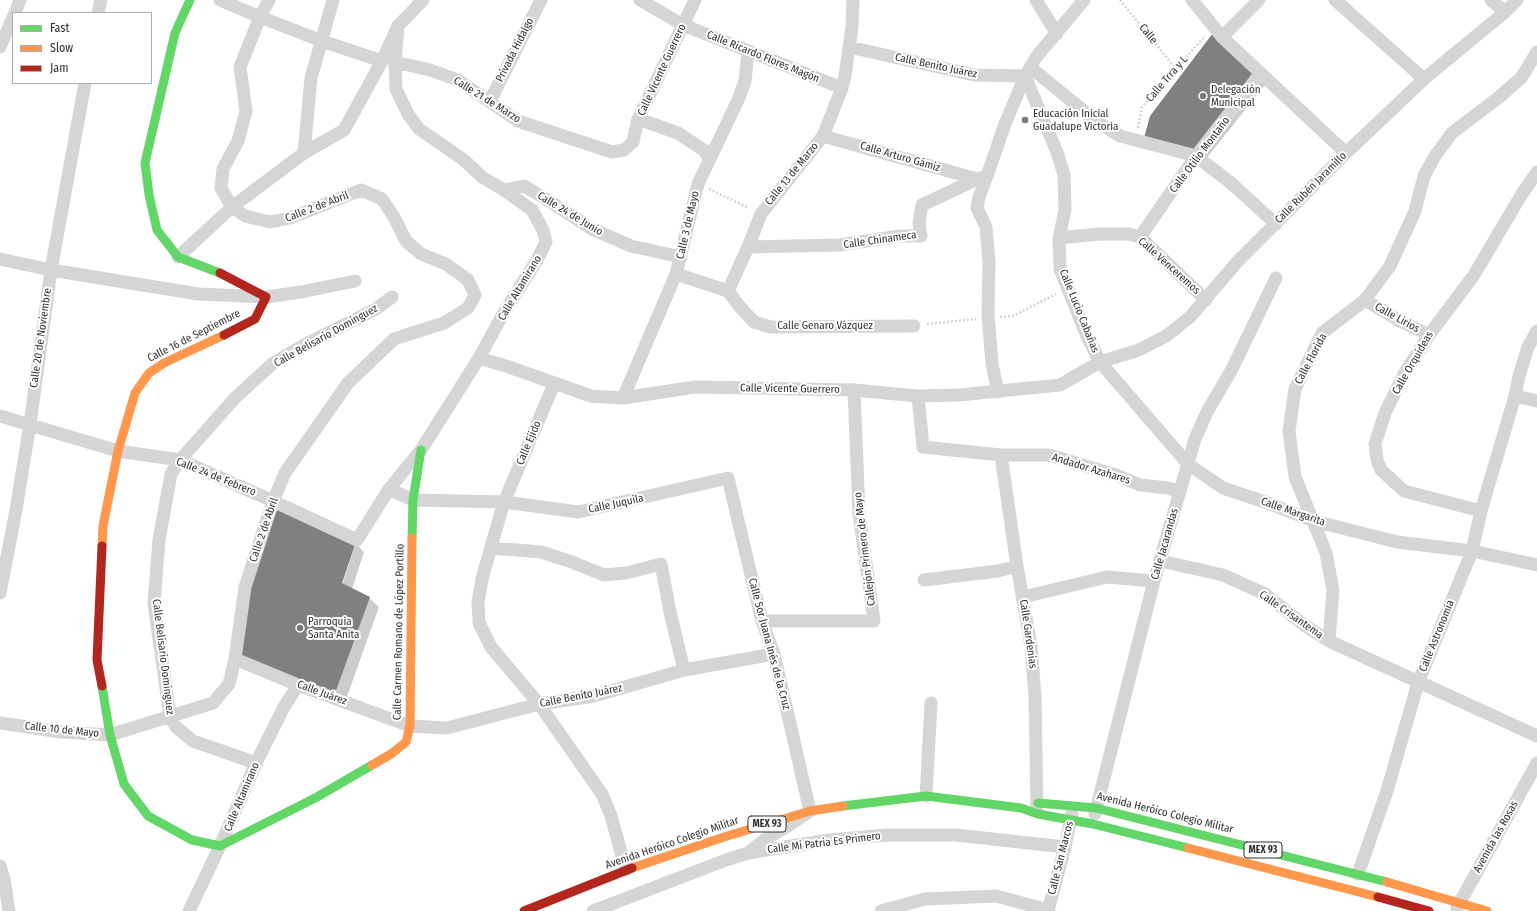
<!DOCTYPE html>
<meta charset="utf-8">
<style>
body{margin:0}
#map{position:relative;width:1537px;height:911px;overflow:hidden;background:#fff;font-family:"Fira Sans Condensed",sans-serif}
canvas{display:block}
.legend{position:absolute;left:12px;top:12px;width:140px;height:72px;box-sizing:border-box;background:#fff;border:1px solid #adadad;margin:0;padding:5px 7px;list-style:none;font-size:12px;color:#313131}
.legend li{display:flex;align-items:center;gap:8px;height:20px}
.legend b{width:20px;border:1px solid #adadad}
</style>
<div id="map">
<canvas width="1537" height="911"></canvas>
<ul class="legend">
<li><b style="height:5px;background:#63d668"></b>Fast</li>
<li><b style="height:5px;background:#ff974d"></b>Slow</li>
<li><b style="height:5px;background:#b3261e"></b>Jam</li>
</ul>
</div>
<script>
const g = document.querySelector('canvas').getContext('2d');
g.lineJoin = 'round';
function fillPath(path, color) {
  g.fillStyle = color;
  g.fill(path, 'evenodd');
}
function toPath(rows) {
  const path = new Path2D();
  for (const r of rows) {
    path.moveTo(r[0], r[1]);
    for (let i = 2; i < r.length; i += 2) path.lineTo(r[i], r[i + 1]);
  }
  return path;
}
function trace(path, color, width, dash) {
  g.strokeStyle = color;
  g.lineWidth = width;
  g.lineCap = dash ? 'butt' : 'round';
  g.setLineDash(dash || []);
  g.stroke(path);
}
function label(font, color, halo, rows, align = 'center') {
  g.font = font + ' "Fira Sans Condensed",sans-serif';
  g.lineWidth = 4;
  g.setLineDash([]);
  g.textBaseline = 'middle';
  g.strokeStyle = halo;
  g.fillStyle = color;
  for (const [text, x, y, turn = 0] of rows) {
    g.save();
    g.translate(x, y);
    g.rotate((+turn || 0) * Math.PI / 180);
    g.textAlign = isNaN(turn) ? turn : align;
    if (halo) g.strokeText(text, 0, 0);
    g.fillText(text, 0, 0);
    g.restore();
  }
}
fillPath(toPath([
 [1213,35,1265,85,1205,160],
 [355,543,364,552,352,589,369,598,379,607,344,705,237,658],
 [353,546,355,546,341,588,339,588]
]), '#0003');
fillPath(toPath([
 [1213,33,1257,75,1195,151,1144,138,1150,116],
 [274,504,356,542,342,583,370,597,334,696,236,658,248,587]
]), '#808080');
trace(toPath([
 [1120,0,1176,69],
 [1138,128,1142,107,1205,36],
 [709,189,749,208],
 [1000,317,1013,316,1056,294],
 [927,324,976,319]
]), '#d4d4d4', 2.5, [2, 2]);
trace(toPath([
 [220,0,260,17,322,41,382,61],
 [640,0,683,25,842,88],
 [1036,0,1057,34],
 [1084,0,1037,56,1025,76,1057,152,1064,175,1065,210,1059,238,1060,269,1087,336,1100,362,1188,464,1223,488,1265,502,1314,521,1397,542,1472,551,1537,565],
 [1192,0,1222,37,1346,153],
 [1335,0,1424,79],
 [1491,0,1505,12],
 [15,13,20,0],
 [98,13,101,0],
 [398,26,395,62,430,70,458,80,518,121,612,152,624,150,633,142,638,119,695,0],
 [1222,37,1259,0],
 [0,47,13,17],
 [1030,67,1096,121,1120,136,1196,156,1231,183,1276,224],
 [490,101,541,0],
 [638,119,678,133,705,151,709,160],
 [823,136,977,179],
 [304,153,311,78,333,0],
 [987,176,979,197,977,208,986,227,989,263,988,315,992,364,998,392],
 [504,190,524,186,546,199,592,229,631,246,681,257],
 [1140,237,1196,156,1260,74],
 [1059,238,1099,234,1129,234,1140,237,1206,300],
 [748,247,839,245,900,236,921,236,919,223,922,205,977,179,987,176,1005,124,1025,76,974,75,849,47],
 [178,257,232,207,304,153,344,130,382,61,398,26,423,0],
 [0,259,51,270,198,294,266,297,301,292,355,281],
 [676,274,728,291],
 [728,291,748,247,761,214,823,136,842,88,845,76,852,27,853,0],
 [728,291,740,307,754,322,770,327,914,326],
 [1365,300,1400,321,1429,335],
 [479,358,509,367,591,396,623,398,695,387,854,390,918,396,959,395,1060,385,1100,362,1139,350,1166,336,1190,317,1238,261,1346,153,1424,79,1505,12,1517,0],
 [554,384,504,502,483,575,478,601,479,623,491,647,539,704,602,794,611,816,626,870],
 [918,396,923,447,1001,455,1049,455,1116,475,1140,485,1168,488,1180,492],
 [1515,396,1537,401],
 [623,398,676,274,698,184,738,100,745,81,748,52],
 [0,416,118,451,180,460,273,501,357,540,389,489,421,450,479,358,503,314,537,260,546,242,543,230,532,210,504,190,482,177,464,160,419,129,408,114,396,89,395,62],
 [1001,455,1017,566,1031,646,1035,696,1037,811],
 [389,489,413,500,504,502,578,512,728,478,762,621,774,654,810,811,788,826,764,840,748,853],
 [1481,511,1404,491,1381,470,1377,460,1375,444,1385,413,1404,374,1429,335,1474,275,1520,197,1537,172],
 [491,548,541,552,572,562,604,575,626,573,661,564,670,612,684,670],
 [1161,561,1223,575,1265,594,1304,625,1329,641,1537,736],
 [924,580,998,571,1017,566],
 [0,593,16,510,30,424,51,270,85,83],
 [1023,597,1107,577,1154,581],
 [762,621,874,621,859,513,854,390],
 [1329,641,1333,590,1326,553,1295,477,1289,431,1295,389,1322,333,1365,300,1390,266,1415,211,1424,176,1435,156,1452,133,1498,98,1521,78,1537,52],
 [235,659,298,685,410,726,447,728,539,704,594,696,684,670,774,654],
 [0,723,61,732,110,735,213,703,229,684,235,659,245,587,273,501,285,473,348,383,394,339,444,323,468,308,475,295,468,280,446,264,421,254,406,241,394,217,382,199,361,190,290,218,270,222,245,216,232,207,221,188,223,169,238,141,246,111,240,67,260,17,269,0],
 [256,763,193,741,176,727,170,716,154,604,159,540,171,474,180,460,235,398,272,364,302,346,376,309,392,297],
 [926,796,931,703],
 [1095,814,1154,581,1195,439,1207,412,1232,369,1276,278],
 [0,866,4,879,9,911],
 [1358,874,1387,791,1418,683,1472,551,1481,511,1515,396,1519,376,1528,347,1537,331],
 [1457,909,1459,904,1537,763],
 [189,911,220,846,256,763,284,707,298,685],
 [593,911,726,860,748,853,829,840,888,835,956,835,1065,847],
 [881,911,925,899,996,896,1048,910],
 [1048,911,1065,847,1072,813]
]), '#d5d5d5', 13);
trace(toPath([
 [190,0,175,33,145,163,149,195,157,230,178,257,220,273],
 [412,538,413,500,421,450],
 [102,686,110,735,124,784,148,816,192,840,220,846,317,797,372,765],
 [1038,803,1096,808,1387,882],
 [843,806,926,796,1021,808,1038,814,1093,824,1188,848]
]), '#63d668', 9);
trace(toPath([
 [102,546,103,526,118,451,135,393,149,373,164,363,224,335],
 [372,765,391,754,406,742,410,726,412,538],
 [1188,848,1378,897],
 [632,868,724,837,810,811,843,806],
 [1387,882,1487,911]
]), '#ff974d', 9);
trace(toPath([
 [220,273,266,297,255,319,224,335],
 [102,686,97,660,102,546],
 [1378,897,1429,911],
 [524,911,632,868]
]), '#b3261e', 9);
for (const [x, y, r, color] of [
 [1203,96,4,"#797979"],
 [1025,120,4,"#797979"],
 [300,628,4,"#797979"]
]) {
  const dot = new Path2D();
  dot.arc(x, y, r, 0, 2 * Math.PI);
  g.fillStyle = color;
  g.fill(dot);
  trace(dot, '#fff', 1.5);
}
for (const [x, y, w] of [
 [767,824,38],
 [1263,850,38]
]) {
  const box = new Path2D();
  box.roundRect(x - w / 2, y - 8, w, 16, 3);
  g.fillStyle = '#fff';
  g.fill(box);
  trace(box, '#313131', 1);
}
label('bold 10px', '#313131', null, [
 ["MEX 93",767,824],
 ["MEX 93",1263,850]
]);
label('11px', '#313131', '#fff', [
 ["Calle",1148,34,51],
 ["Privada Hidalgo",515,50,-63],
 ["Calle Ricardo Flores Magón",763,57,22],
 ["Calle Benito Juárez",936,66,12],
 ["Calle Vicente Guerrero",662,70,-65],
 ["Calle Trra y L",1167,79,-49],
 ["Calle 21 de Marzo",487,100,32],
 ["Calle Otilio Montaño",1200,155,-53],
 ["Calle Arturo Gámiz",900,157,16],
 ["Calle 13 de Marzo",792,174,-51],
 ["Calle Rubén Jaramillo",1311,188,-45],
 ["Calle 2 de Abril",317,207,-21],
 ["Calle 24 de Junio",570,214,31],
 ["Calle 3 de Mayo",688,225,-77],
 ["Calle Chinameca",880,240,-8],
 ["Calle Venceremos",1169,266,42],
 ["Calle Altamirano",520,288,-59],
 ["Calle Lucio Cabañas",1079,311,68],
 ["Calle Lirios",1397,318,29],
 ["Calle Genaro Vázquez",825,326],
 ["Calle 16 de Septiembre",194,336,-27],
 ["Calle Belisario Domínguez",326,336,-29],
 ["Calle 20 de Noviembre",41,338,-82],
 ["Calle Florida",1311,359,-62],
 ["Calle Orquídeas",1413,363,-60],
 ["Calle Vicente Guerrero",790,389,1],
 ["Calle Ejido",529,443,-67],
 ["Andador Azahares",1091,469,17],
 ["Calle 24 de Febrero",216,477,22],
 ["Calle Juquila",616,504,-12],
 ["Calle Margarita",1293,512,19],
 ["Calle 2 de Abril",264,530,-71],
 ["Calle Jacarandas",1165,544,-74],
 ["Callejón Primero de Mayo",865,549,-97],
 ["Calle Crisantema",1291,615,35],
 ["Calle Carmen Romano de López Portillo",399,632,-89],
 ["Calle Gardenias",1028,634,82],
 ["Calle Astronomía",1437,636,-68],
 ["Calle Sor Juana Inés de la Cruz",769,644,75],
 ["Calle Belisario Domínguez",163,657,83],
 ["Calle Juárez",322,693,20],
 ["Calle Benito Juárez",581,696,-11],
 ["Calle 10 de Mayo",62,730,6],
 ["Calle Altamirano",242,797,-67],
 ["Avenida Heróico Colegio Militar",1165,813,14],
 ["Avenida las Rosas",1496,837,-61],
 ["Avenida Heróico Colegio Militar",672,843,-19],
 ["Calle Mi Patria Es Primero",824,843,-7],
 ["Calle San Marcos",1061,858,-76]
]);
label('11px', '#313131', '#fff', [
 ["Delegación",1211,90],
 ["Municipal",1211,103],
 ["Educación Inicial",1033,114],
 ["Guadalupe Victoria",1033,127],
 ["Parroquia",308,622],
 ["Santa Anita",308,635]
], 'left');
</script>
